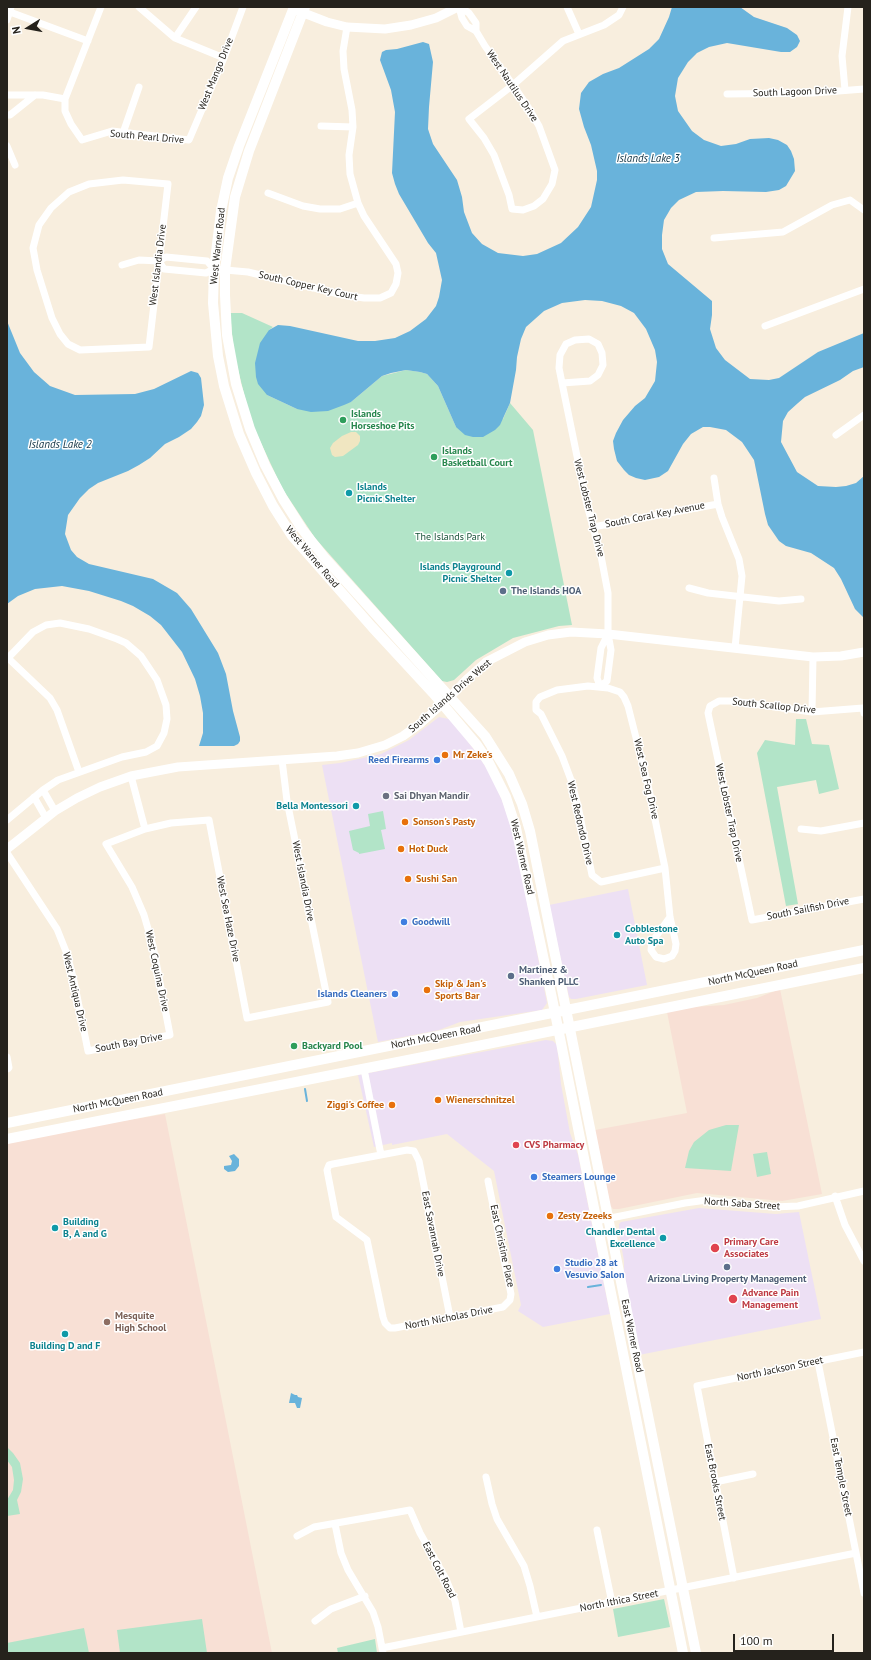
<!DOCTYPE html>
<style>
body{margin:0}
#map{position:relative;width:871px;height:1660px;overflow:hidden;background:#f8eede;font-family:"PT Sans",sans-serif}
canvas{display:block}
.frame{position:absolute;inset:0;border:8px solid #25221c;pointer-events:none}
.north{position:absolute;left:8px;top:8px;width:40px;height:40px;-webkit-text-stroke:3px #fff;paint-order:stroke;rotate:259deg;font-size:11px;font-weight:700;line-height:16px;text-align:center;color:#25221c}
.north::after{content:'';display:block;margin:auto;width:14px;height:18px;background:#25221c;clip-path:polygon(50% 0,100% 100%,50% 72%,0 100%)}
.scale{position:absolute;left:733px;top:1634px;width:101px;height:18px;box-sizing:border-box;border:2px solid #25221c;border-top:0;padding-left:5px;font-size:12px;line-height:14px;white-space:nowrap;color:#25221c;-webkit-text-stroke:3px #fff;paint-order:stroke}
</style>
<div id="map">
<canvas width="871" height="1660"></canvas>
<div class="frame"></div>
<div class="north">N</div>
<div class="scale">100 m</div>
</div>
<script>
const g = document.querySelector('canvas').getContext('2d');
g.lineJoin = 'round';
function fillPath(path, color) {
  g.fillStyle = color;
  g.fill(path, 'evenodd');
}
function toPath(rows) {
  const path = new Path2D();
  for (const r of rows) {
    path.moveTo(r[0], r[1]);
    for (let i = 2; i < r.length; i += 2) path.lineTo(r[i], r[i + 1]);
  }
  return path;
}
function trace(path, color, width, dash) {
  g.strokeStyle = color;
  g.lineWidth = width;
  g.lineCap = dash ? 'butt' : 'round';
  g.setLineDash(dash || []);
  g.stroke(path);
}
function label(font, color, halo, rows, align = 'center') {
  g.font = font + ' "PT Sans",sans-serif';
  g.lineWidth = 3;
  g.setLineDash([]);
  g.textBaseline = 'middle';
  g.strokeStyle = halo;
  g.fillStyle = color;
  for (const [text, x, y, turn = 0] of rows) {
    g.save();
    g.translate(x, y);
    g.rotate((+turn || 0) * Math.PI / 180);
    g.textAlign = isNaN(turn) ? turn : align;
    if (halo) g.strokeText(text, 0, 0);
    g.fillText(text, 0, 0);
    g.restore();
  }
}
fillPath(toPath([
 [439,717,449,719,458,728,478,755,491,775,501,798,510,821,515,842,547,1003,542,1010,460,1022,439,1030,378,1042,322,765,340,763,381,754,409,740],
 [628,889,647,985,576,999,571,999,569,997,549,905],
 [546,1040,553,1041,557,1045,561,1084,570,1133,578,1155,610,1314,543,1327,518,1311,521,1305,494,1171,447,1134,392,1145,392,1143,374,1147,358,1075],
 [699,1208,776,1214,799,1212,821,1319,639,1355,624,1278,624,1261,619,1233,619,1224,621,1222]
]), '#ede0f4');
fillPath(toPath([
 [780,989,822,1194,782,1201,697,1193,619,1209,613,1209,610,1205,595,1130,687,1113,667,1012,692,1007,724,1005,757,998],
 [165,1114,272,1653,7,1653,7,1140]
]), '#f8e0d5');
fillPath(toPath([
 [230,313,242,313,273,327,269,330,267,395,297,409,351,402,382,376,406,370,420,372,427,374,438,386,456,427,503,419,510,403,533,430,572,625,559,626,513,638,476,660,454,680,447,682,442,681,315,538,282,488,254,428,247,406,234,353],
 [796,719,806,719,812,744,829,745,839,789,819,794,816,780,777,787,798,904,786,906,757,753,765,740,795,745],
 [383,811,386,829,381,830,385,849,359,854,359,853,353,850,349,831,370,826,368,814],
 [726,1125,739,1125,731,1171,685,1168,689,1151,694,1142,709,1130],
 [767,1152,771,1174,757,1177,753,1154],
 [7,1447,13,1453,20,1463,23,1479,21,1492,17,1500,20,1514,7,1516,7,1500,13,1490,14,1480,12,1467,7,1460],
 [664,1599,670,1627,618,1637,613,1609],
 [202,1619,207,1653,120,1653,117,1630],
 [84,1628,89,1653,7,1653,7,1643],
 [375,1639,377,1653,338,1653,337,1648]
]), '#b2e4c8');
fillPath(toPath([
 [351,432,356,432,360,436,360,441,358,445,343,456,335,457,332,455,330,448,333,443,342,436]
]), '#f0e6c1');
fillPath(toPath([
 [672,7,740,7,754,17,787,28,797,35,800,41,797,47,790,52,781,52,727,43,709,47,697,53,688,62,678,78,675,96,678,111,692,131,704,140,721,146,736,144,750,139,769,138,778,140,787,145,791,151,794,159,795,171,786,186,779,190,766,192,723,191,696,192,679,200,671,208,664,220,662,235,662,249,668,264,712,301,712,315,710,329,716,348,725,360,750,379,769,380,779,378,818,352,864,333,864,367,853,371,840,380,805,397,798,403,788,412,783,421,781,442,797,472,818,486,836,487,846,486,856,483,864,476,864,618,855,609,841,579,834,568,811,553,786,546,779,541,768,525,765,514,754,460,742,442,726,430,710,427,703,427,691,434,683,444,668,471,659,477,645,480,636,478,629,475,624,470,617,461,614,449,613,441,616,433,623,420,635,406,645,398,655,381,657,362,655,350,646,329,634,313,621,306,602,301,585,300,562,303,544,311,526,327,521,339,517,357,516,370,510,403,500,425,495,430,483,437,473,437,465,435,456,427,438,386,427,374,420,372,406,370,391,373,382,376,351,402,344,405,328,411,311,412,297,409,267,395,258,384,256,377,255,363,260,343,269,330,278,325,290,326,358,341,375,341,395,338,410,331,426,319,436,306,439,297,442,280,436,253,428,243,399,194,395,184,392,173,395,112,391,90,380,60,382,52,386,50,397,49,423,42,429,44,433,62,429,107,428,129,433,144,457,180,462,197,464,212,472,233,482,244,498,253,523,256,537,254,561,243,578,227,591,207,597,180,597,171,591,145,584,127,579,109,581,93,589,82,603,74,619,68,649,49,659,39,669,17],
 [7,321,20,353,34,372,50,386,75,395,135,394,154,389,191,371,198,373,201,378,204,405,201,416,197,422,191,429,179,437,165,444,150,458,139,465,128,471,98,483,89,489,80,498,68,515,65,534,71,550,77,557,89,564,153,579,177,593,191,609,218,653,226,674,233,711,240,737,240,741,238,744,234,746,199,746,203,733,203,713,200,696,195,679,182,652,161,625,150,616,133,606,121,601,89,591,62,586,35,589,18,596,7,604],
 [234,1154,239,1159,239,1166,235,1171,228,1172,224,1169,224,1166,231,1165,232,1161,229,1156],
 [291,1393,295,1395,297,1395,298,1397,302,1398,300,1408,297,1408,295,1403,289,1403]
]), '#69b3db');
trace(toPath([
 [305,1089,307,1101],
 [588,1287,601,1285]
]), '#69b3db', 2);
trace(toPath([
 [101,7,65,99,65,111,71,124,82,140,112,131,189,140,224,58,243,7],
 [139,7,175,38,224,58],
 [459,7,462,18,467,26,476,31,485,46,513,85,528,107,539,126,555,170,552,184,543,199,534,206,523,210,512,209,509,195,494,155,484,138,469,119,513,85,563,41,604,25,619,15,623,7],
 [460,7,469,13,476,23,476,31],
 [567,7,579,34],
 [10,12,88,41],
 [7,20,11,7],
 [175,38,196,7],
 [845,90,842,56,848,7],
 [727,94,813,93,864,89],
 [7,95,43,95,65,99],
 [7,115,10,115,35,95],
 [321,126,353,127],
 [123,133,139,87],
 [7,146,15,165],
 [123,180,168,184,149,347,80,350,68,344,60,334,52,318,37,270,33,248,39,225,51,208,69,192,89,184,123,180],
 [268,193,303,206,320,209,340,209,358,203],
 [714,238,783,232,832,205,850,200,864,210],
 [159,261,164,269,206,273,214,269,248,272,343,295,364,298,380,298,391,293,396,284,398,273,396,264,364,216,358,203,350,174,349,155,353,127,352,110,344,69,343,51,347,27],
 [122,265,139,260,159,261,166,257,207,261,214,269],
 [765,326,864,289],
 [562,383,590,381,598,375,603,365,602,353,598,344,589,339,575,340,566,344,560,355,559,368,562,383,587,505,601,556,608,593,608,634,611,650,607,681,600,686,597,678,601,648,608,634],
 [836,435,864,415],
 [714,478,718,504,722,517,739,559,742,576,735,648],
 [593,527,718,504],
 [689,588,708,593,779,601,801,599],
 [8,658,50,698,57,710,79,772],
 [7,659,33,632,46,625,60,623,89,629,117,639,126,643,141,656,157,680,166,705,167,719,164,733,157,746,146,752,122,757,58,780,43,790,7,820],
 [812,712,813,657],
 [864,713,863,708,812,712,732,701,719,701,710,706,708,713,752,920,864,899],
 [131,776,145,829],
 [43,790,55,811],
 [34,797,46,818],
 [801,829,821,831,864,823],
 [7,853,57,929,67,954,74,981,88,1051,170,1035,153,946,144,915,132,887,106,844,145,829,171,823,209,820,247,1018,328,1002,287,801,282,760],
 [665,868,601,882,592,875,578,806,571,780,562,756,541,714,536,710,536,702,540,697,557,690,588,686,608,688,620,692,624,697,628,706,648,785,665,868,670,917,676,944,675,951,672,956,664,959,656,957,651,950,652,942,670,917],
 [7,1057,9,1068,7,1069],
 [364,1069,381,1155],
 [835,1196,845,1225,864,1261],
 [596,1221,685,1203,707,1200,773,1207,798,1206,864,1191],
 [450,1317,419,1161,414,1151,407,1150,333,1164,329,1165,327,1170,336,1217,367,1240,383,1317,385,1323,390,1328,395,1328,503,1307,510,1300,511,1294,488,1181],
 [818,1362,864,1593],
 [486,1477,492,1504,497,1519,524,1566,530,1586,537,1617],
 [715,1482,753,1474],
 [335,1524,341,1553,348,1570,373,1612,378,1627,383,1653],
 [597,1530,612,1603],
 [297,1536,314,1527,410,1510,420,1533,446,1579,455,1601,461,1632],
 [734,1578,697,1386,864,1352],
 [315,1621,331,1609,365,1596],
 [382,1648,856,1553]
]), '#fff', 7);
trace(toPath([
 [296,10,327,22,347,27,385,29,411,25,436,18,458,7],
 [7,849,55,811,77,798,100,787,131,776,178,767,337,756,358,753,385,745,403,736,421,723,450,697,466,680,486,662,525,642,548,635,571,632,608,634,813,657,841,656,864,652]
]), '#fff', 9);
trace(toPath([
 [294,7,239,146,228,178,221,211,214,269,213,303,218,356,224,386,239,434,256,473,273,506,292,536,372,627,433,693,477,745,489,763,506,797,516,828,553,1003,683,1653],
 [305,7,249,151,235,197,225,270,225,295,227,335,236,384,250,429,265,465,283,499,302,529,324,557,485,736,509,774,522,804,530,831,696,1653],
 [7,1123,864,950],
 [7,1139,418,1058,864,968]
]), '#fff', 10);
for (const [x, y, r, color] of [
 [343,420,4,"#2e9e5b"],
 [434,457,4,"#2e9e5b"],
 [349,493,4,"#0f9aa8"],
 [509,573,4,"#0f9aa8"],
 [503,591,4,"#5c6f8a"],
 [445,755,4,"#e8710a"],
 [437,760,4,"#3f7fe0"],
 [386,796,4,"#6b7280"],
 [356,806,4,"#0f9aa8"],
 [405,822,4,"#e8710a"],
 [401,849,4,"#e8710a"],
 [408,879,4,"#e8710a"],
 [404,922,4,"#3f7fe0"],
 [617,935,4,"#0f9aa8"],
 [511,976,4,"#5c6f8a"],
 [427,990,4,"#e8710a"],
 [395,994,4,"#3f7fe0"],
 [294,1046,4,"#2e9e5b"],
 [438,1100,4,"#e8710a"],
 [392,1105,4,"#e8710a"],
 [516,1145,4,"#e0444e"],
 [534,1177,4,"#3f7fe0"],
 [550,1216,4,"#e8710a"],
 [55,1228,4,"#0f9aa8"],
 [663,1238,4,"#0f9aa8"],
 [715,1248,5,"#e0444e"],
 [727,1267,4,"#5c6f8a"],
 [557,1269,4,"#3f7fe0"],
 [733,1299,5,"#e0444e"],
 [107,1322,4,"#8d6e63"],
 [65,1334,4,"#0f9aa8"]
]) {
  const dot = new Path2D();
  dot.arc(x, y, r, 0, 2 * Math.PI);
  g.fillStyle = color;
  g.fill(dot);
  trace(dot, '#fff', 1.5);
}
label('10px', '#25221c', '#fff', [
 ["West Mango Drive",216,74,-68],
 ["West Nautilus Drive",512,86,56],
 ["South Lagoon Drive",795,92,-2],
 ["South Pearl Drive",147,137,5],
 ["West Warner Road",218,246,-84],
 ["West Islandia Drive",158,265,-83],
 ["South Copper Key Court",308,286,13],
 ["West Lobster Trap Drive",589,508,76],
 ["South Coral Key Avenue",655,515,-11],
 ["West Warner Road",312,557,50],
 ["South Islands Drive West",450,696,-41],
 ["South Scallop Drive",774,706,6],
 ["West Sea Fog Drive",646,779,77],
 ["West Lobster Trap Drive",729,813,78],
 ["West Redondo Drive",580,823,77],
 ["West Warner Road",522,857,77],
 ["West Islandia Drive",303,881,79],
 ["South Sailfish Drive",808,909,-11],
 ["West Sea Haze Drive",228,919,79],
 ["West Coquina Drive",157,971,78],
 ["North McQueen Road",753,973,-12],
 ["West Antiqua Drive",75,992,77],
 ["North McQueen Road",436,1037,-11],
 ["South Bay Drive",129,1043,-11],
 ["North McQueen Road",118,1101,-11],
 ["North Saba Street",742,1204,4],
 ["East Savannah Drive",433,1234,79],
 ["East Christine Place",502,1246,78],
 ["North Nicholas Drive",449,1318,-11],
 ["East Warner Road",632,1336,78],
 ["North Jackson Street",780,1369,-12],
 ["East Temple Street",841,1477,79],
 ["East Brooks Street",715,1482,79],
 ["East Colt Road",439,1570,63],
 ["North Ithica Street",619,1601,-11]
]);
label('bold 10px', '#27864d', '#fff', [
 ["Islands",351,414],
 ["Horseshoe Pits",351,426],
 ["Islands",442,451],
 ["Basketball Court",442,463],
 ["Backyard Pool",302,1046]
], 'left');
label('bold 10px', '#0d838f', '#fff', [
 ["Islands",357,487],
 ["Picnic Shelter",357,499],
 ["Islands Playground",501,567,"right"],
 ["Picnic Shelter",501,579,"right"],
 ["Bella Montessori",348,806,"right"],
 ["Cobblestone",625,929],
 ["Auto Spa",625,941],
 ["Building",63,1222],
 ["B, A and G",63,1234],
 ["Chandler Dental",655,1232,"right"],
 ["Excellence",655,1244,"right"],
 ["Building D and F",65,1346,"center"]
], 'left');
label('10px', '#165036', '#fff', [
 ["The Islands Park",450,537]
]);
label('bold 10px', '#4e5e75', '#fff', [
 ["The Islands HOA",511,591],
 ["Martinez &",519,970],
 ["Shanken PLLC",519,982],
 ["Arizona Living Property Management",727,1279,"center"]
], 'left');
label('bold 10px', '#c56008', '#fff', [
 ["Mr Zeke's",453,755],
 ["Sonson's Pasty",413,822],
 ["Hot Duck",409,849],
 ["Sushi San",416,879],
 ["Skip & Jan's",435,984],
 ["Sports Bar",435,996],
 ["Wienerschnitzel",446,1100],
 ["Ziggi's Coffee",384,1105,"right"],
 ["Zesty Zzeeks",558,1216]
], 'left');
label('bold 10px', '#366cbe', '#fff', [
 ["Reed Firearms",429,760,"right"],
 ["Goodwill",412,922],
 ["Islands Cleaners",387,994,"right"],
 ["Steamers Lounge",542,1177],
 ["Studio 28 at",565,1263],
 ["Vesuvio Salon",565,1275]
], 'left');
label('bold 10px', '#5b616d', '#fff', [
 ["Sai Dhyan Mandir",394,796]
], 'left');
label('bold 10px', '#be3a42', '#fff', [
 ["CVS Pharmacy",524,1145],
 ["Primary Care",724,1242],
 ["Associates",724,1254],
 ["Advance Pain",742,1293],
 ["Management",742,1305]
], 'left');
label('bold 10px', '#785e54', '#fff', [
 ["Mesquite",115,1316],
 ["High School",115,1328]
], 'left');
label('italic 11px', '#123445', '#fff', [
 ["Islands Lake 3",648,159],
 ["Islands Lake 2",60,445]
]);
</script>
